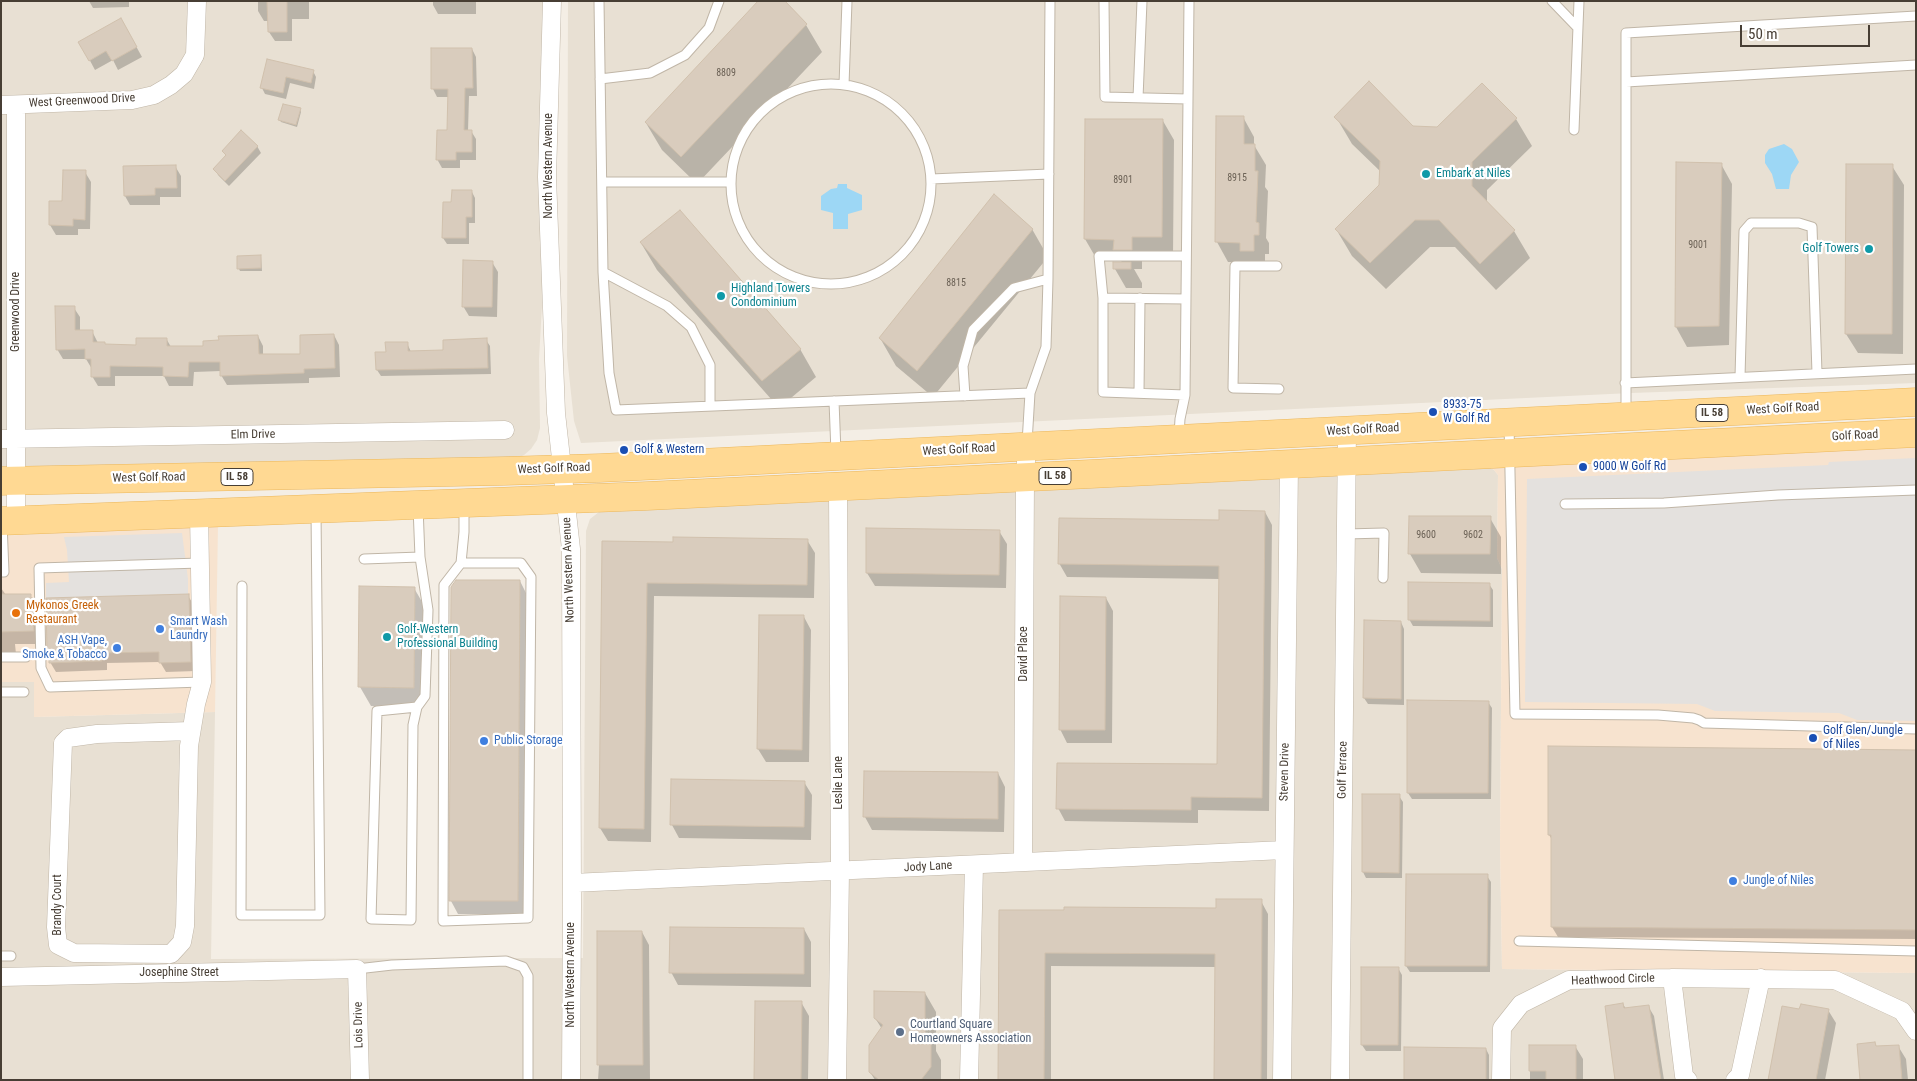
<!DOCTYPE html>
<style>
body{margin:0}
#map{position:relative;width:1917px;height:1081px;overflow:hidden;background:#f4eee5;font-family:"Roboto Condensed",sans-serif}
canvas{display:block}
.frame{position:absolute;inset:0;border:2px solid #473e34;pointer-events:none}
.scale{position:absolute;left:1740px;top:25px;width:130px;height:22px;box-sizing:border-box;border:2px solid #473e34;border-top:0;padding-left:6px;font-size:15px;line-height:18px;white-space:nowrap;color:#473e34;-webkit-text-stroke:4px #fff;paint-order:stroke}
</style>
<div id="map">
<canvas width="1917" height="1081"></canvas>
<div class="frame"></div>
<div class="scale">50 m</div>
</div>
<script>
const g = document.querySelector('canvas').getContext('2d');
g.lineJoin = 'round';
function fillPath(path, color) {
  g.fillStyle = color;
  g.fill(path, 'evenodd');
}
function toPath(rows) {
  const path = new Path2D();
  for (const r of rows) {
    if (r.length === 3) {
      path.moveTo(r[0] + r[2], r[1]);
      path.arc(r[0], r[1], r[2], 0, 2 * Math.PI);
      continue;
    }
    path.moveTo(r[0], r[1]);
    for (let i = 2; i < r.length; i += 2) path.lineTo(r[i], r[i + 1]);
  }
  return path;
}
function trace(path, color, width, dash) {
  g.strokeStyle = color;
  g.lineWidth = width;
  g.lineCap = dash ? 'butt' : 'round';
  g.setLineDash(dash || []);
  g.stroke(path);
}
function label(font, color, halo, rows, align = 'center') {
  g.font = font + ' "Roboto Condensed",sans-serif';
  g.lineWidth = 4.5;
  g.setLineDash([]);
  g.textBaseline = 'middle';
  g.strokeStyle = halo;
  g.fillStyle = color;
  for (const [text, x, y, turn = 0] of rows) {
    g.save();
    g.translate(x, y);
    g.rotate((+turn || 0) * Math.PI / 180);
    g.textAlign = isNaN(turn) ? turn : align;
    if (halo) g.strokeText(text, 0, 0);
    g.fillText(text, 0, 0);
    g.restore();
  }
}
fillPath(toPath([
 [1,1,559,1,539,359,540,428,537,440,531,449,524,455,514,460,1,467],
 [568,1,1916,1,1916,383,1631,393,581,443,574,421,567,356],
 [1486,465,1494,470,1498,475,1497,558,1502,569,1500,846,1502,969,1916,973,1916,1080,1,1080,1,682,34,681,34,717,215,712,211,959,583,958,586,531,590,519,599,512,603,510]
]), '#e8e0d3');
fillPath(toPath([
 [1916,444,1916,973,1502,969,1500,846,1502,569,1497,558,1498,475,1494,470,1486,465],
 [218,524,215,712,34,717,34,682,1,682,1,536]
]), '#f7e3cf');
fillPath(toPath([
 [1916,458,1916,721,1857,720,1839,713,1715,711,1697,704,1525,702,1527,479,1828,465,1829,462],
 [182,533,188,579,188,594,46,598,46,583,69,582,67,550,64,537]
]), '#e4e1de');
fillPath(toPath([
 [1784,144,1792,149,1799,162,1791,175,1789,189,1776,189,1772,174,1765,163,1765,155,1769,149],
 [838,184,847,184,847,188,862,195,862,210,848,214,848,229,833,229,833,213,821,210,821,196,831,189,837,188]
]), '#9dd7f5');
fillPath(toPath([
 [89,1,129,1,129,7,93,8],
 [258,1,309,1,309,19,292,19,292,41,275,41,269,32,269,21,264,21,258,11],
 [433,1,476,1,476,14,438,14,433,5],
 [783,1,806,25,822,52,697,184,662,150,646,123],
 [121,19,142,57,118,70,113,60,95,70,80,42],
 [472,49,476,57,477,96,469,96,468,131,471,131,476,139,476,160,460,160,460,168,442,168,437,159,448,132,449,97,437,97,433,89],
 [268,61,313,71,316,77,314,89,290,83,286,99,265,94,262,88],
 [300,109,301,112,297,127,281,122,280,120],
 [1218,117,1243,117,1254,137,1254,145,1266,165,1265,187,1268,191,1266,238,1269,243,1269,254,1265,254,1265,270,1248,262,1228,262,1217,242],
 [1336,117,1413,127,1438,128,1516,119,1532,146,1487,190,1487,203,1514,231,1530,258,1496,290,1455,247,1430,247,1386,289,1352,256,1336,229,1381,185,1381,172,1352,144],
 [1163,121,1174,140,1173,256,1142,256,1142,269,1134,269,1142,283,1142,288,1126,288,1115,269,1123,264,1120,259,1096,258,1085,239],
 [257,146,261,153,229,186,218,175,215,169,226,156,223,151],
 [1677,164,1721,164,1732,184,1729,345,1687,347,1676,327],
 [175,166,181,176,181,197,160,197,160,205,130,205,125,196],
 [1892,166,1904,185,1903,354,1858,353,1846,334],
 [85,172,91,182,90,229,78,229,78,235,56,235,50,225,51,202,64,202],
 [472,192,475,198,475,223,469,223,469,244,447,244,443,238,452,203],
 [1032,229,1048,257,933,397,896,366,880,338],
 [641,243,800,349,816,377,779,408,657,270],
 [261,256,262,271,240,271,239,269],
 [492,262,498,272,497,317,469,316,463,306],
 [74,308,80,317,80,331,92,331,98,343,106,346,137,346,167,340,171,347,205,347,258,336,263,346,263,355,302,355,334,335,339,345,340,377,309,378,309,383,227,385,221,375,221,371,194,372,193,386,169,386,164,376,115,376,115,386,98,386,92,376,92,369,86,359,63,359,57,349],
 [486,340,490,346,491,374,381,376,377,370,387,353,407,343,411,352,444,352],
 [1265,512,1272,525,1269,811,1198,810,1198,823,1065,821,1058,808,1218,765,1220,579,1067,577,1059,563,1220,522],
 [1490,518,1501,537,1501,574,1421,573,1410,554],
 [999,531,1007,544,1006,588,875,586,867,573],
 [807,540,815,553,814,598,654,596,651,842,608,841,600,828,603,542,674,543],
 [520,581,527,595,525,914,458,914,451,901],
 [1489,584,1493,590,1493,627,1413,626,1409,619],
 [1,588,6,595,30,595,40,613,41,644,15,644,16,654,1,655],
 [414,588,425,607,424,707,371,706,360,687],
 [188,596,194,605,196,671,166,672,160,662,107,663,107,670,56,672,50,662,48,655,47,599],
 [1106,598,1113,611,1112,743,1067,743,1060,729],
 [804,617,811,630,809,762,766,762,758,749],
 [1365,622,1401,622,1404,629,1404,705,1368,704,1364,698],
 [1488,702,1492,708,1491,799,1412,799,1408,793],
 [1916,751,1916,939,1558,937,1552,927,1553,841,1549,835],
 [998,773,1005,787,1004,832,872,830,865,817],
 [672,781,804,782,812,795,811,840,679,838,672,825],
 [1399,796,1403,802,1402,878,1366,878,1363,872],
 [1487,876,1491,882,1490,972,1410,972,1406,966],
 [1261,901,1268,914,1267,1080,1215,1080,1216,967,1051,966,1051,1080,999,1080,1001,911,1217,910],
 [804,929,811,942,811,987,678,985,671,972],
 [642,932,649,945,650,1080,598,1080,599,1065],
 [1363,968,1398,968,1402,975,1401,1051,1366,1051,1362,1045],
 [925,993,936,1012,936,1051,941,1060,941,1080,875,1080,870,1072,882,1029,875,1018],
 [801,1002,809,1016,808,1080,756,1080],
 [1623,1004,1626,1009,1648,1006,1654,1016,1664,1080,1616,1080],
 [1783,1007,1800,1010,1828,1010,1836,1023,1825,1080,1768,1080],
 [1875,1044,1877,1048,1898,1046,1906,1059,1908,1080,1861,1080],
 [1530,1046,1575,1046,1583,1059,1583,1080,1530,1080],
 [1486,1049,1489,1055,1489,1080,1405,1080]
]), '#0003');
const building = toPath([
 [267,1,287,1,287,32,268,32,267,1],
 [758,1,785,1,807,24,681,157,645,122,758,1],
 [121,18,137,47,112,61,106,51,89,61,78,42,121,18],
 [431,48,472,48,473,88,465,88,464,130,472,130,472,152,456,152,456,160,436,160,437,130,447,130,448,89,431,89,431,48],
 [267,59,314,70,311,83,286,77,283,93,260,88,267,59],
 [1369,81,1413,126,1437,127,1482,83,1517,118,1472,162,1472,186,1515,230,1480,264,1439,220,1415,220,1370,263,1335,229,1379,185,1380,161,1334,117,1369,81],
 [283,104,301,108,296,125,278,120,283,104],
 [1216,116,1244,116,1244,144,1255,144,1255,171,1258,171,1256,222,1259,223,1259,235,1254,235,1254,251,1240,251,1240,243,1215,242,1216,116],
 [1085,119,1163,119,1162,237,1132,237,1132,250,1113,250,1114,240,1084,239,1085,119],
 [241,130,258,146,225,181,213,169,226,155,222,151,241,130],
 [1676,162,1722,163,1719,326,1675,327,1676,162],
 [1846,164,1893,164,1892,334,1845,334,1846,164],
 [176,165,177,188,155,188,155,195,124,196,123,166,176,165],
 [63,170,86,170,85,220,73,219,73,226,49,225,49,201,62,201,63,170],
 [452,190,472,190,472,217,466,217,466,238,442,238,443,202,451,202,452,190],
 [994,194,1033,229,917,371,879,338,994,194],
 [680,210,801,349,762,381,640,242,680,210],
 [261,255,261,268,237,269,237,256,261,255],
 [463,260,493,261,492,307,462,307,463,260],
 [1113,262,1131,262,1131,269,1113,269,1113,262],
 [55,306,75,306,75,330,93,330,93,342,105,342,105,344,136,345,136,338,167,338,167,346,203,346,203,341,219,340,218,336,258,335,259,354,300,354,300,335,334,334,335,368,304,369,304,373,220,376,220,362,189,362,188,377,163,376,163,367,110,366,110,377,91,377,91,359,85,359,85,349,56,350,55,306],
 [487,338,488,368,376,370,375,352,386,352,385,342,408,342,408,351,443,350,443,340,487,338],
 [1219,510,1265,511,1262,798,1191,797,1191,810,1056,809,1057,763,1217,764,1218,645,1219,566,1058,564,1059,518,1219,520,1219,510],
 [1409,516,1491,516,1490,554,1408,554,1409,516],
 [866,528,1000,530,999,575,866,573,866,528],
 [673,537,808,539,807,585,647,583,644,829,599,828,602,541,673,542,673,537],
 [456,580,520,580,518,901,449,901,451,587,456,580],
 [1408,582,1490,583,1490,621,1408,620,1408,582],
 [359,586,415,587,414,688,358,687,359,586],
 [1,594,31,594,31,598,33,598,34,631,1,632,1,594],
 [189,594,191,662,159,663,159,652,102,653,102,661,49,663,49,655,47,655,46,598,189,594],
 [1060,596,1106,597,1105,730,1059,730,1060,596],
 [759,615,804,615,802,750,757,749,759,615],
 [1364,620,1401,621,1401,699,1363,698,1364,620],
 [1407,700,1489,701,1488,793,1407,793,1407,700],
 [1548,746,1916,750,1916,930,1551,927,1551,835,1548,835,1548,746],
 [864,771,998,772,998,819,863,817,864,771],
 [671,779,805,781,804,827,670,825,671,779],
 [1362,794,1400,794,1399,873,1362,872,1362,794],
 [1406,874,1488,874,1487,966,1405,966,1406,874],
 [1216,899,1262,899,1261,1080,1214,1080,1215,954,1045,953,1044,1080,998,1080,999,910,1064,910,1064,907,1216,908,1216,899],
 [670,927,804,928,804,974,669,973,670,927],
 [597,931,642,931,643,1065,597,1065,597,931],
 [1361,967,1399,967,1398,1045,1361,1045,1361,967],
 [874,991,925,992,925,1035,931,1039,931,1067,921,1080,879,1080,869,1072,869,1045,883,1025,874,1018,874,991],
 [755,1001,802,1001,801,1080,754,1080,755,1001],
 [1623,1003,1624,1008,1649,1005,1661,1080,1615,1080,1605,1006,1623,1003],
 [1801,1004,1829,1009,1816,1080,1768,1080,1782,1006,1799,1009,1801,1004],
 [1875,1042,1876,1046,1899,1045,1902,1080,1860,1080,1857,1044,1875,1042],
 [1529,1045,1576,1045,1576,1080,1546,1080,1546,1071,1529,1071,1529,1045],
 [1404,1047,1486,1048,1486,1080,1404,1080,1404,1047]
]);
fillPath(building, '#d9ccbd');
trace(building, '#d1c1ad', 1);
const lane = toPath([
 [599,1,603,272,609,373,616,410,1030,393],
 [1104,1,1105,97,1188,99],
 [1552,1,1578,28],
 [600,79,650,73,685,55,709,28,719,1],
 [1626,82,1916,65],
 [831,184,100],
 [844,85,847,1],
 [1138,98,1142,1],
 [1574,130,1579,1],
 [931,179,1049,174],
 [602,182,731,182],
 [1277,266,1235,266,1233,388,1279,389],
 [603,272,667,306,691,327,710,365,710,406],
 [1103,298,1099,256,1186,256],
 [1740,377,1744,231,1751,223,1799,223,1812,227,1817,373],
 [1625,383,1916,369],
 [1139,393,1140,298],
 [1185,395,1103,392,1103,298,1186,299],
 [965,396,963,366,973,330,1014,288,1048,279],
 [834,401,836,453],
 [1626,414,1626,33,1916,16],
 [1509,424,1515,714,1658,715,1693,718,1699,720,1704,723,1916,729],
 [1179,435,1180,419,1185,395,1189,1],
 [1027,443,1030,393,1046,347,1048,279,1050,1],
 [1565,504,1664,503,1778,495,1916,490],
 [1346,534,1384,533,1383,578],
 [364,559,420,557,418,507],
 [200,563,39,568,41,668,50,687,202,682],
 [461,563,444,585,443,921,528,918,531,577,521,563,461,563,464,532,464,505],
 [1,572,4,572,2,523],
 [242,586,241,915,320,915,316,511],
 [1,657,26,657],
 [1,692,24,692],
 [417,707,377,711,371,919,411,920,413,725,417,707,425,696,428,610,420,557],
 [1519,941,1916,951],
 [1,956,11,956],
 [357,969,392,965,506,961,523,967,528,976,528,1080]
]);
const street = toPath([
 [552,1,547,177,556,413,571,549,572,906,571,1080],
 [1,105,132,100,154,95,171,85,184,74,195,55,197,1],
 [1,439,505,430],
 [16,520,16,105],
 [191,731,97,734,68,738,63,743,56,927,58,945,74,953,171,954,182,942,185,926,189,746,196,704,202,682,199,513],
 [1023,862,1025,477,1027,446],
 [572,883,1284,850],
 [1,977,357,969,360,1080],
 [1672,978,1684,1076,1688,1080],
 [837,1080,840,871,838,487],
 [969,1080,974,865],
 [1282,1080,1289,464],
 [1340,1080,1347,431],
 [1501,1080,1502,1028,1521,1004,1569,980,1672,978,1835,980,1902,1011,1916,1031],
 [1735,1080,1740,1075,1761,978]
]);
const primary = toPath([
 [1,481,504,471,600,468,1916,402],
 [1,521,647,496,1916,433]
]);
trace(lane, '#c0b6a7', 11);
trace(street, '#c0b6a7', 19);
trace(primary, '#ebb75c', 29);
trace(lane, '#fff', 9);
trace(street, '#fff', 18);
trace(primary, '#ffd993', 28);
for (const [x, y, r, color] of [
 [1426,174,5,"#0f9aa8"],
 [1869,249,5,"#0f9aa8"],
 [721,296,5,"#0f9aa8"],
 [1433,412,5,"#1a4fb4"],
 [624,450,5,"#1a4fb4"],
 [1583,467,5,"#1a4fb4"],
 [16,613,5,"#e8710a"],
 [160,629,5,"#3f7fe0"],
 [387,637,5,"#0f9aa8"],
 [117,648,5,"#3f7fe0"],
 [1813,738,5,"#1a4fb4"],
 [484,741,5,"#3f7fe0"],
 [1733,881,5,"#3f7fe0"],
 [900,1032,5,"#5c6f8a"]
]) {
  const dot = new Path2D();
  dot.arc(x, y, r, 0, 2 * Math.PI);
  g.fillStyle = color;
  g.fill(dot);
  trace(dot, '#fff', 2);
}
label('10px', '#6c6256', null, [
 ["8809",726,73],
 ["8915",1237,178],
 ["8901",1123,180],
 ["9001",1698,245],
 ["8815",956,283],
 ["9600",1426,535],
 ["9602",1473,535]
]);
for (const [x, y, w] of [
 [1712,413,32],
 [1055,476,32],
 [237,477,32]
]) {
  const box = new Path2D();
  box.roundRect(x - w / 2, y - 8.5, w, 17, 4);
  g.fillStyle = '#fff';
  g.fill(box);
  trace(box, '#473e34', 1);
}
label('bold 11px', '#473e34', null, [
 ["IL 58",1712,413],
 ["IL 58",1055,476],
 ["IL 58",237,477]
]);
label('12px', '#473e34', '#fff', [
 ["West Greenwood Drive",82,101,-3],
 ["North Western Avenue",549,166,-90],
 ["Greenwood Drive",16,312,-90],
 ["West Golf Road",1783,409,-3],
 ["West Golf Road",1363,430,-3],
 ["Elm Drive",253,435,-1],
 ["Golf Road",1855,436,-3],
 ["West Golf Road",959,450,-3],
 ["West Golf Road",554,469,-2],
 ["West Golf Road",149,478,-1],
 ["North Western Avenue",569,570,-92],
 ["David Place",1024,654,-90],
 ["Golf Terrace",1343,770,-89],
 ["Steven Drive",1285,772,-89],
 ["Leslie Lane",839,783,-90],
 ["Jody Lane",928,867,-3],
 ["Brandy Court",58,905,-90],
 ["Josephine Street",179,973],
 ["North Western Avenue",571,975,-90],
 ["Heathwood Circle",1613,980,-2],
 ["Lois Drive",359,1025,-91]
]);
label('12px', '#0d838f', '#fff', [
 ["Embark at Niles",1436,174],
 ["Golf Towers",1859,249,"right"],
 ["Highland Towers",731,289],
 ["Condominium",731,303],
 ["Golf-Western",397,630],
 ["Professional Building",397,644]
], 'left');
label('12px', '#164399', '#fff', [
 ["8933-75",1443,405],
 ["W Golf Rd",1443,419],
 ["Golf & Western",634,450],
 ["9000 W Golf Rd",1593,467],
 ["Golf Glen/Jungle",1823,731],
 ["of Niles",1823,745]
], 'left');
label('12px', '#c56008', '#fff', [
 ["Mykonos Greek",26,606],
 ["Restaurant",26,620]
], 'left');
label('12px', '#366cbe', '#fff', [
 ["Smart Wash",170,622],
 ["Laundry",170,636],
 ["ASH Vape,",107,641,"right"],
 ["Smoke & Tobacco",107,655,"right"],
 ["Public Storage",494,741],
 ["Jungle of Niles",1743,881]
], 'left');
label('12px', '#4e5e75', '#fff', [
 ["Courtland Square",910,1025],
 ["Homeowners Association",910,1039]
], 'left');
</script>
